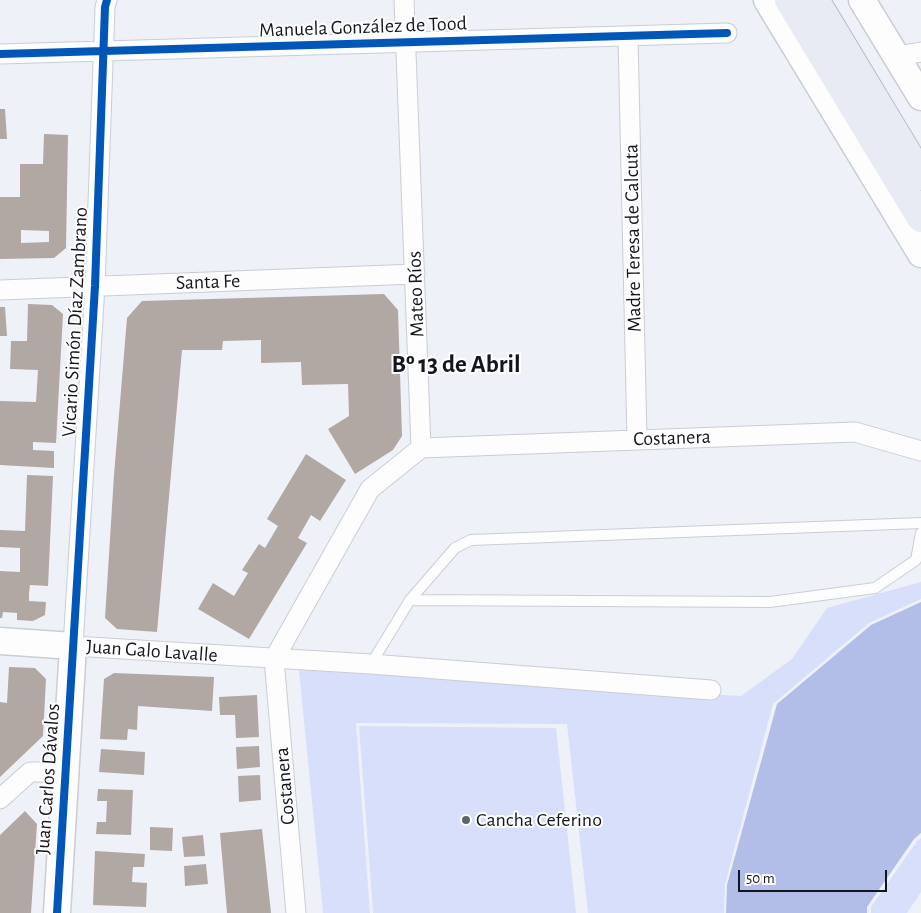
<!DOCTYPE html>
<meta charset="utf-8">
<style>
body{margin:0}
#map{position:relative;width:921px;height:913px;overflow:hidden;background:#eff1f8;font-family:"Alegreya Sans",sans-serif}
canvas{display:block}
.scale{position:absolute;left:738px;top:870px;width:149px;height:22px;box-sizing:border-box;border:2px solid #14161e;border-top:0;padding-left:6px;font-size:15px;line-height:18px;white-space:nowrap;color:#14161e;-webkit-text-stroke:4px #fff;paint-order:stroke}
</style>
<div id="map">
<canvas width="921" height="913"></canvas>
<div class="scale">50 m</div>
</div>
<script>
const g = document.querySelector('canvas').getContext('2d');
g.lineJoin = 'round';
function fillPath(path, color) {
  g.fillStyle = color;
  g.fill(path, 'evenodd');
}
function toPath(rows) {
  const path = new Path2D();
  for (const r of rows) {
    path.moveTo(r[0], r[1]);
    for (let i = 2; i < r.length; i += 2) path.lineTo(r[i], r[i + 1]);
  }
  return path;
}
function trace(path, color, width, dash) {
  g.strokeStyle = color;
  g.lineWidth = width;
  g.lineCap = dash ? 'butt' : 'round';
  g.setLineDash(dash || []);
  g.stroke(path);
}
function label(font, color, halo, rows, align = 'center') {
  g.font = font + ' "Alegreya Sans",sans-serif';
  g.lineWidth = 4;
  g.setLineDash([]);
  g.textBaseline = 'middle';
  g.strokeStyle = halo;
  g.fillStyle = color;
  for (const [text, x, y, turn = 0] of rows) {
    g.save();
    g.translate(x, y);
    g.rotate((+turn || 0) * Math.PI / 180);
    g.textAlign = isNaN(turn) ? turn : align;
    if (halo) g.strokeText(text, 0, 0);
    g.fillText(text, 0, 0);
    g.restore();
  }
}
fillPath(toPath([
 [921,582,921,599,869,623,773,704,725,884,724,913,588,913,567,724,356,723,370,913,323,913,299,670,741,696,792,659,827,608],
 [359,726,556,728,576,913,373,913],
 [921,838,921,892,907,913,871,913,871,907,917,841]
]), '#d8dffa');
fillPath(toPath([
 [921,602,921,833,914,839,867,907,867,913,726,913,727,885,777,704,871,625]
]), '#b2bee8');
fillPath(toPath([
 [0,109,5,109,7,139,0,139],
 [44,134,68,135,66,248,54,258,0,259,0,197,20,197,20,164,43,164],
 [21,230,49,231,49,242,21,243],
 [384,294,398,310,402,436,393,450,355,474,328,429,349,416,348,384,302,385,301,362,261,363,261,340,223,341,222,350,182,350,157,632,117,629,105,618,114,475,127,318,142,301],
 [28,304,52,305,63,314,56,443,33,442,33,450,54,451,54,468,0,465,0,401,36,402,38,370,10,369,11,341,27,341],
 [0,307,5,307,7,336,0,336],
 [306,454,346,480,320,521,311,515,298,538,307,543,249,639,198,609,213,583,234,596,248,573,242,570,259,544,265,548,278,526,267,519],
 [27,475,53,476,48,586,30,585,29,593,29,601,46,602,45,615,33,621,17,620,17,613,3,612,2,618,0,618,0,571,20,572,20,548,0,547,0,530,25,531],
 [9,667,35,668,46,679,43,736,0,777,0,702,7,703],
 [114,673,214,677,212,711,138,706,137,730,128,729,127,740,100,739,104,679],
 [257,695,259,737,236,738,235,715,220,715,219,697],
 [259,746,260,767,237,769,236,747],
 [101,749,145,752,144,775,99,772],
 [260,775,261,800,239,802,238,776],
 [98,789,133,790,131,835,96,834,97,822,106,822,107,801,97,801],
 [25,811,37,824,31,913,0,913,0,835],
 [150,827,173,828,172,851,150,850],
 [262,829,271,913,227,913,220,833],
 [203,835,205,856,184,857,182,837],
 [95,851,145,854,144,867,133,867,132,882,147,883,146,907,93,905],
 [206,864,208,884,185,886,184,866]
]), '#b1a8a4');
const lane = toPath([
 [410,600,770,602,875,588,916,560,921,533],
 [371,664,410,600,455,548,471,540,921,523]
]);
const street = toPath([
 [107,0,105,7,95,286,73,646,371,664,711,690],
 [404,0,421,448],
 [628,37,637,439],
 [0,54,727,33],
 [897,56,921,52],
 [0,290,415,274],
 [421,448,855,432,921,451],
 [274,659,370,489,421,448],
 [274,659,296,913],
 [0,799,30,772,65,772]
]);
const secondary = toPath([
 [767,0,921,254],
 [862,0,921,97],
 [0,641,73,646,57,913]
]);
const highway = toPath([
 [789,0,921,218],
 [815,0,921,176]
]);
trace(lane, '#cacdd4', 12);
trace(street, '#cacdd4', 21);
trace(secondary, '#cacdd4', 29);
trace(highway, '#b6b9c5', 30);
trace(lane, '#fdfdfe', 10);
trace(street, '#fdfdfe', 19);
trace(secondary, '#fdfdfe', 26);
trace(highway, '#e8ebf4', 28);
trace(toPath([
 [0,54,727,33],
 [57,913,95,286,105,7,107,0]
]), '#0057b8', 8);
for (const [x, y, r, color] of [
 [466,820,5,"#61636a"]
]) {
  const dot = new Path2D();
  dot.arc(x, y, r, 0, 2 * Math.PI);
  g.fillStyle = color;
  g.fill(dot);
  trace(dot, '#fff', 2);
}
label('20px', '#14161e', '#fff', [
 ["Manuela González de Tood",363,27,-2],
 ["Madre Teresa de Calcuta",633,238,-91],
 ["Santa Fe",208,282,-2],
 ["Mateo Ríos",416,294,-92],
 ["Vicario Simón Díaz Zambrano",75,322,-87],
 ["Costanera",672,438,-2],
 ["Juan Galo Lavalle",152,651,4],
 ["Juan Carlos Dávalos",48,779,-86],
 ["Costanera",285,786,-95]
]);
label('20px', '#14161e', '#fff', [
 ["Cancha Ceferino",476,820]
], 'left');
label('bold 25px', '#14161e', '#fff', [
 ["Bº 13 de Abril",456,364]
]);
</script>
